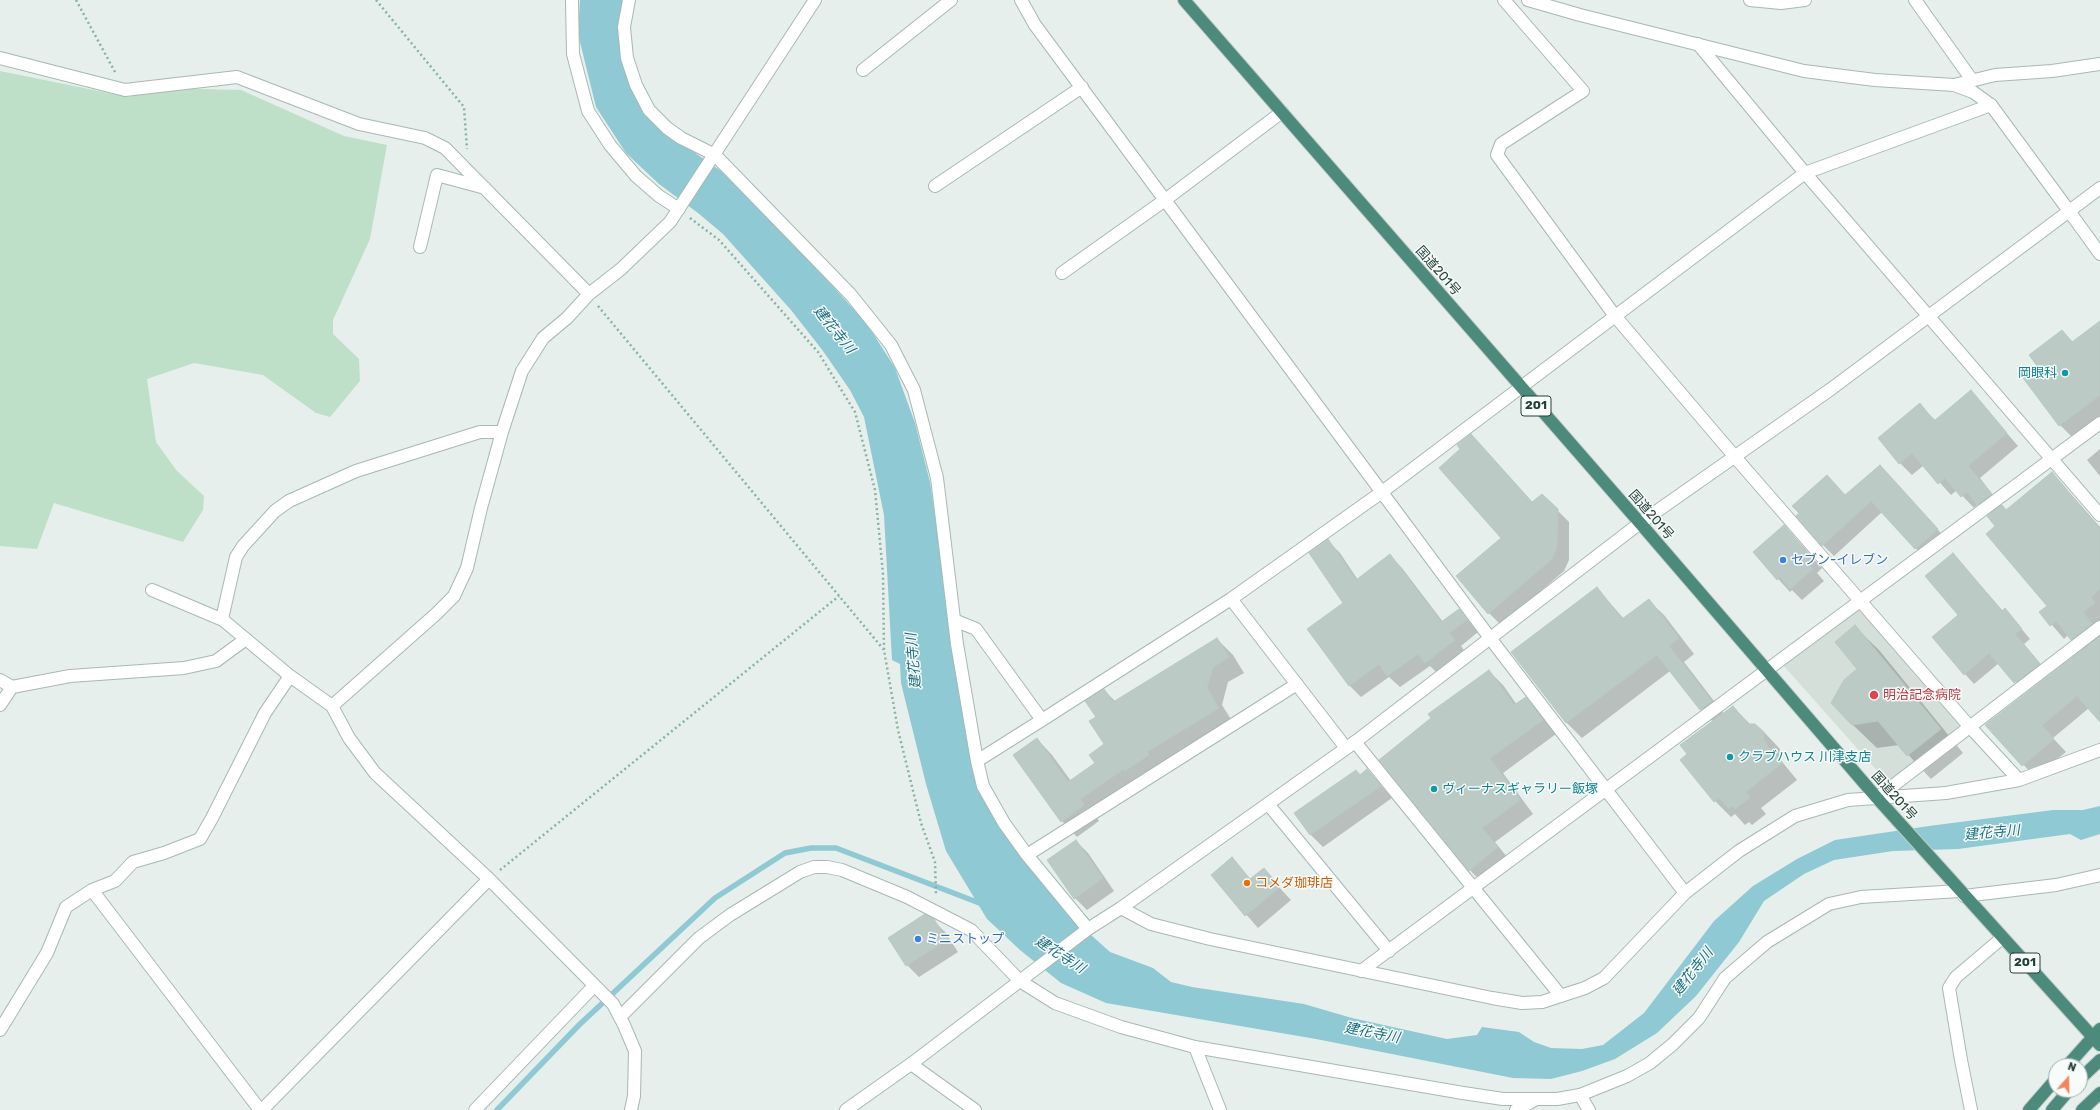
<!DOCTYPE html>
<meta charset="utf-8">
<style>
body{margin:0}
#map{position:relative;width:2100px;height:1110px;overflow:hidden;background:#e6efeb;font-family:Rubik,sans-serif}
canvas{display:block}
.north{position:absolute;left:2048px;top:1058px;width:40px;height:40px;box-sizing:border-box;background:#f7fbf9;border:1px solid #a3b1ad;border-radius:50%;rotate:20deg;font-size:11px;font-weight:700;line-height:16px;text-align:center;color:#24423a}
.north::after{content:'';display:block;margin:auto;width:14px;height:18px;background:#f4845f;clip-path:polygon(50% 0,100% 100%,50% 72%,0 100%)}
</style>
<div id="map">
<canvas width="2100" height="1110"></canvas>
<div class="north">N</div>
</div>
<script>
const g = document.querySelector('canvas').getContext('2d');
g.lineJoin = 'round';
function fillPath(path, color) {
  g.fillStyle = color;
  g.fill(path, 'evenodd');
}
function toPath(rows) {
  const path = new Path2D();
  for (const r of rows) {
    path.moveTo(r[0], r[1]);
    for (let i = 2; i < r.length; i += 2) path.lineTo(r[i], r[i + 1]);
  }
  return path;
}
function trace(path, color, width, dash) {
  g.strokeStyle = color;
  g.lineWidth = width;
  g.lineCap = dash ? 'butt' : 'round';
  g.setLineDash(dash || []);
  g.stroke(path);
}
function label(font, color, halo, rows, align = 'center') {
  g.font = font + ' Rubik,"Noto Sans JP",sans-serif';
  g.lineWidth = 3;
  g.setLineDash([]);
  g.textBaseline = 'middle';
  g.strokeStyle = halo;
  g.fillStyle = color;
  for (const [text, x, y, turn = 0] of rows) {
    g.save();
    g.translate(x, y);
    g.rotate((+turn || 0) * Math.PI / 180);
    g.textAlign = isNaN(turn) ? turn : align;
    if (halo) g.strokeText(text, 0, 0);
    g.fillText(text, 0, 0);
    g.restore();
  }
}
fillPath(toPath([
 [1861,606,1964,726,1888,783,1783,665]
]), '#d4dfda');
fillPath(toPath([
 [0,71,128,97,165,88,241,90,344,136,387,145,370,239,333,320,333,334,359,359,360,381,330,417,316,413,263,375,194,363,147,379,156,442,177,471,204,496,203,510,183,542,54,503,37,549,0,546]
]), '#bfe0c8');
fillPath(toPath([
 [580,0,626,0,635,89,668,134,721,171,818,270,867,324,895,368,915,423,930,482,955,652,981,787,1072,918,1110,952,1153,968,1171,982,1192,987,1304,1004,1352,1018,1447,1039,1477,1035,1482,1027,1519,1032,1534,1042,1551,1048,1582,1049,1603,1045,1644,1013,1714,921,1753,886,1797,859,1835,840,1929,826,2053,810,2083,810,2100,806,2100,834,2081,840,2070,834,1958,849,1893,851,1834,860,1804,874,1764,901,1739,942,1696,996,1657,1033,1615,1059,1582,1071,1551,1079,1513,1078,1316,1039,1106,1003,1061,983,1020,950,987,919,946,851,926,784,901,683,900,664,892,660,884,515,864,417,850,390,823,351,791,310,723,234,698,213,659,184,626,153,596,107,578,34]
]), '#8ec9d4');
fillPath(toPath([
 [2100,328,2100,423,2076,441,2060,425,2039,367,2062,331,2073,342],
 [1971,392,2018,446,1980,478,2002,507,2006,511,2052,473,2100,527,2100,720,2089,708,2053,738,2066,752,2035,777,1986,725,2083,651,2068,635,2064,639,2041,612,2049,606,1990,515,1978,504,1974,508,1957,490,1951,495,1924,465,1912,475,1900,463,1920,405,1936,421],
 [1471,435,1533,503,1542,495,1569,522,1569,560,1564,571,1501,625,1489,613,1502,538,1462,449],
 [2100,449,2100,476,2087,460],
 [1891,478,1948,541,1927,560,1882,512,1834,556,1823,545,1846,496],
 [1784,527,1822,568,1817,573,1824,581,1802,600,1792,590,1790,592,1754,552],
 [1328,541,1340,553,1358,580,1390,556,1402,568,1443,622,1459,610,1478,632,1461,646,1466,653,1438,674,1430,666,1400,687,1389,677,1361,697,1349,685,1344,604],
 [1953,554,2003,611,2005,609,2030,639,2024,644,2049,674,2025,692,1999,663,1974,684,1965,674],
 [1597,588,1624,619,1648,600,1664,615,1694,654,1684,662,1724,714,1733,707,1751,725,1764,732,1780,749,1779,758,1797,780,1761,808,1766,814,1752,825,1749,822,1745,825,1735,814,1731,817,1715,801,1689,754,1713,722,1701,709,1670,671,1582,738,1567,723,1513,652],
 [1855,627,1879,650,1963,753,1931,779,1899,745,1877,748,1853,725,1859,669],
 [1217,639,1233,655,1244,673,1228,682,1222,705,1234,724,1095,815,1099,821,1077,837,1062,821,1037,739,1052,755,1071,781,1096,763,1106,744,1097,717,1104,690,1116,702],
 [1489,671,1503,685,1517,705,1526,698,1539,712,1556,734,1503,773,1533,814,1495,842,1511,862,1483,884,1470,870],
 [1367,770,1392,798,1323,847,1311,835,1296,814,1356,771,1361,775],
 [1076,841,1088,853,1114,891,1087,910,1075,898],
 [1232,859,1251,880,1263,870,1291,900,1258,928,1212,875],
 [933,920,946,933,958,952,919,977,907,965]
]), '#0003');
trace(toPath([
 [497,1110,579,1025,715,898,785,853,811,848,836,848,982,904]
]), '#8ec9d4', 5.5);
const building = toPath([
 [2100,321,2100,395,2059,426,2023,378,2038,367,2029,355,2062,330,2072,342,2100,321],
 [1971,390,2007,433,1968,466,1992,494,1977,505,1967,492,1961,497,1945,478,1938,484,1912,453,1899,464,1878,438,1920,403,1934,421,1971,390],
 [1471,434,1532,502,1542,494,1558,509,1557,547,1552,559,1488,614,1456,576,1501,538,1439,468,1460,449,1457,445,1471,434],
 [1880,465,1938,529,1915,549,1871,501,1822,546,1796,516,1799,513,1792,506,1827,475,1845,495,1880,465],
 [2052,472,2100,529,2100,589,2091,597,2095,603,2083,612,2092,624,2071,640,2056,621,2050,626,2039,612,2047,606,1986,534,1995,526,1987,516,2002,505,2006,510,2052,472],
 [1784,525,1811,556,1806,561,1813,569,1790,589,1780,577,1777,580,1753,552,1784,525],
 [1328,539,1356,580,1390,554,1441,622,1459,609,1467,620,1449,633,1455,640,1425,663,1418,654,1387,676,1379,664,1349,686,1307,629,1343,603,1309,553,1328,539],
 [1953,553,2002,611,2005,608,2022,629,2015,634,2040,664,2014,683,1989,653,1964,675,1932,637,1958,615,1925,576,1953,553],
 [1597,587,1622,619,1649,599,1679,638,1669,646,1712,701,1700,710,1657,655,1566,723,1511,652,1597,587],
 [1855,625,1941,729,1907,756,1878,721,1852,725,1831,703,1844,680,1857,669,1835,642,1855,625],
 [2100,636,2100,722,2077,696,2042,725,2054,739,2022,766,1985,725,2100,636],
 [1217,638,1229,657,1213,667,1207,688,1219,708,1147,752,1149,755,1125,771,1124,769,1080,799,1084,805,1061,822,1013,755,1037,738,1068,782,1095,763,1089,755,1104,744,1089,721,1096,717,1085,701,1104,689,1113,702,1217,638],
 [1489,670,1514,705,1526,697,1543,720,1490,758,1520,800,1482,828,1498,847,1469,871,1379,760,1431,718,1428,714,1489,670],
 [1733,706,1748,724,1755,724,1764,732,1764,741,1782,763,1746,792,1750,797,1735,809,1732,806,1729,809,1719,798,1714,802,1680,760,1687,754,1680,745,1733,706],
 [1367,769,1381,786,1310,835,1294,813,1356,770,1360,775,1367,769],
 [1076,840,1103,878,1074,899,1047,860,1076,840],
 [1232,857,1250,879,1264,868,1280,887,1245,916,1211,875,1232,857],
 [925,914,934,919,947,940,906,966,888,938,925,914]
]);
fillPath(building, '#bbcac4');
trace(building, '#b8c9c2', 1);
const minor = toPath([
 [572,0,573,54,588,111,610,145,636,176,659,196,679,209],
 [629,0,624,27,627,58,636,85,649,110,667,128,681,138,715,155,851,295,891,345,914,390,937,478,957,644,977,761,983,786,1004,823,1027,855,1088,929],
 [1021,0,1035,25,1490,638,1685,893],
 [1504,0,1583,91,1501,144,1497,155,1615,316,1735,457,1970,727,2019,780],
 [1750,0,1781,3,1805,0],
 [1915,0,1972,80],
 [1698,44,1805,173,2100,515],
 [0,58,125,90,237,77,359,124,425,138,445,148,589,294],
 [863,70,951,0],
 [935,186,1082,87],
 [2069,211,2100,254],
 [420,247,437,175,485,188],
 [1062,273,1165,200,1282,112],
 [152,590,223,620,290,676,332,706,349,738,375,773,489,879,613,1004,624,1025,635,1051,634,1096,631,1110],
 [1231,599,1346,748],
 [222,619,236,557,243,546,275,511,289,501,356,471,480,432,502,432],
 [954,620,976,629,1042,720,1231,599,1382,492,1805,173,1991,105],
 [0,680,12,687,70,676,184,668,216,661,246,639],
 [0,705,12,687],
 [332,706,436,614,454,596,467,568,481,508,502,432,522,371,543,338,567,318,589,294,621,269,670,222,815,0],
 [1355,742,1561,996],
 [977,761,1042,720],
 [1877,798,2100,627],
 [1268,804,1389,951],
 [1027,855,1297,684],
 [92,890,260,1110],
 [1964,896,2056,885,2100,875],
 [1121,908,1151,924,1210,939,1492,998,1522,1003,1542,1002,1585,988,1604,978,1685,893,1739,851,1795,816,1848,800,1946,793,2019,780,2100,750],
 [1361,971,2100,423],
 [620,1017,699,938,730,915,800,872,814,867,827,867,842,870,907,897,971,930,1020,981,1055,1003,1121,1027,1195,1047,1463,1093,1503,1099,1557,1099,1580,1095,1627,1076,1650,1063,1673,1044,1699,1018,1725,978,1767,942,1829,904,1861,897,1960,891],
 [0,1030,47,953,66,907,92,890,115,881,133,862,164,853,200,839,212,818,265,713,290,676],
 [1195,1047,1220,1110],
 [911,1064,975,1110],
 [1580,1095,1589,1110],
 [262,1110,489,879],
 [475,1110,594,986],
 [1516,1110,1533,1101],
 [1971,1110,1961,1060,1949,988,1956,977,2002,938]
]);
const tertiary = toPath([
 [1528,0,1580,15,1804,71,1875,80,1954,85,1995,75,2052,71,2100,64],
 [1954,85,1973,92,1991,105,2069,211],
 [846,1110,911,1064,1088,929,1121,908,1355,742,1640,523,1831,389,2100,188]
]);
const trunk = toPath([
 [1184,0,1640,523,1877,798,2100,1045],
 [2067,1066,2100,1029],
 [2080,1079,2100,1060],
 [2029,1110,2056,1079],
 [2052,1110,2069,1090],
 [2082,1110,2100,1093]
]);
trace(minor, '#a8b8b2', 14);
trace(tertiary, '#a8b8b2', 14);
trace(trunk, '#c2cac8', 14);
trace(toPath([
 [76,0,115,72],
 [376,0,464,107,467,149],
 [690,218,719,240,818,352,855,412,875,490,883,574,884,650,898,730,921,823,935,862,936,895],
 [598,306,884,650],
 [500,870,839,596]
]), '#86b3a5', 2.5, [2, 3]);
trace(minor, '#fff', 12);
trace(tertiary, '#fff', 12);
trace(trunk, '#4c8a7c', 12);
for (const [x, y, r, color] of [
 [2065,373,4,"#0f9aa8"],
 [1783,560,4,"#3f7fe0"],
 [1874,695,5,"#e0444e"],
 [1730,757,4,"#0f9aa8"],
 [1434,789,4,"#0f9aa8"],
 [1247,883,4,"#e8710a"],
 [918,939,4,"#3f7fe0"]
]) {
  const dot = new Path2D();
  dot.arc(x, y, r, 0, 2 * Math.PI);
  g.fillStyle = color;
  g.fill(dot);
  trace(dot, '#f7fbf9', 1.5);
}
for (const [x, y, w] of [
 [1536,406,30],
 [2025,963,30]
]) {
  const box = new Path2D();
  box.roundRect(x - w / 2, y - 10, w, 20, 3);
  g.fillStyle = '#f7fbf9';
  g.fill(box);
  trace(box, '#24423a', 1);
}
label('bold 12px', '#24423a', null, [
 ["201",1536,406],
 ["201",2025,963]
]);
label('13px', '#24423a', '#f7fbf9', [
 ["国道201号",1438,271,49],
 ["国道201号",1651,515,49],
 ["国道201号",1894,796,48]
]);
label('13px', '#0d838f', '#f7fbf9', [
 ["岡眼科",2057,373,"right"],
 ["クラブハウス 川津支店",1738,757],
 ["ヴィーナスギャラリー飯塚",1442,789]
], 'left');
label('13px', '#366cbe', '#f7fbf9', [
 ["セブン-イレブン",1791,560],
 ["ミニストップ",926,939]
], 'left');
label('13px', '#be3a42', '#f7fbf9', [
 ["明治記念病院",1883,695]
], 'left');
label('13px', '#c56008', '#f7fbf9', [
 ["コメダ珈琲店",1255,883]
], 'left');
label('italic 14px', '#1c6f80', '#f7fbf9', [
 ["建花寺川",834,330,51],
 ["建花寺川",914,661,-95],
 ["建花寺川",1992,833,-5],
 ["建花寺川",1060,955,33],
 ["建花寺川",1693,972,-52],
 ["建花寺川",1372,1033,11]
]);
</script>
